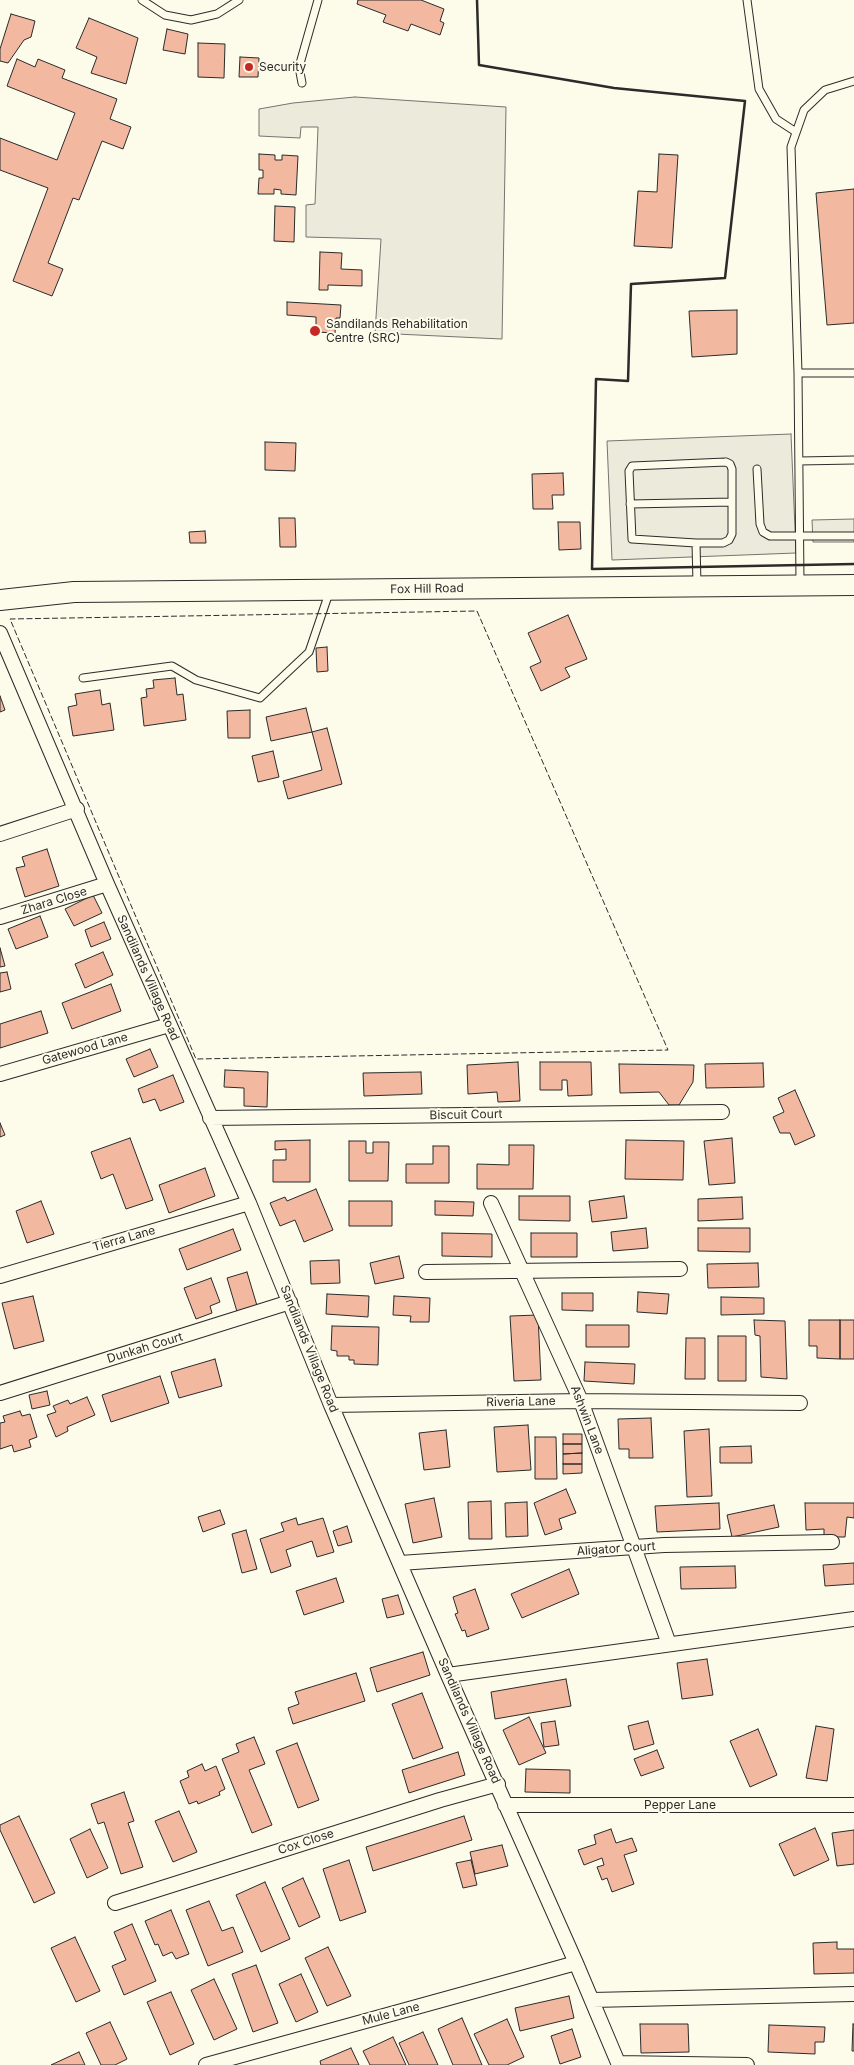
<!DOCTYPE html>
<style>
body{margin:0}
canvas{display:block;background:#fdfbea}
</style>
<canvas width="854" height="2065"></canvas>
<script>
const g = document.querySelector('canvas').getContext('2d');
g.lineJoin = 'round';
function fillPath(path, color) {
  g.fillStyle = color;
  g.fill(path, 'evenodd');
}
function toPath(rows) {
  const path = new Path2D();
  for (const r of rows) {
    path.moveTo(r[0], r[1]);
    for (let i = 2; i < r.length; i += 2) path.lineTo(r[i], r[i + 1]);
  }
  return path;
}
function trace(path, color, width, dash) {
  g.strokeStyle = color;
  g.lineWidth = width;
  g.lineCap = dash ? 'butt' : 'round';
  g.setLineDash(dash || []);
  g.stroke(path);
}
function label(font, color, halo, rows, align = 'center') {
  g.font = font + ' Inter,sans-serif';
  g.lineWidth = 4;
  g.setLineDash([]);
  g.textBaseline = 'middle';
  g.strokeStyle = halo;
  g.fillStyle = color;
  for (const [text, x, y, turn = 0] of rows) {
    g.save();
    g.translate(x, y);
    g.rotate((+turn || 0) * Math.PI / 180);
    g.textAlign = isNaN(turn) ? turn : align;
    if (halo) g.strokeText(text, 0, 0);
    g.fillText(text, 0, 0);
    g.restore();
  }
}
const parking = toPath([
 [355,97,506,107,502,339,375,333,381,239,306,237,306,205,315,204,318,127,301,127,300,138,259,136,259,109,293,103,355,97],
 [791,434,796,553,612,560,607,441,791,434],
 [854,519,854,542,813,542,812,520,854,519]
]);
fillPath(parking, '#eceadb');
trace(parking, '#74746e', 1);
const building = toPath([
 [358,0,421,0,444,9,440,21,444,23,440,35,411,24,408,31,383,22,386,15,357,4,358,0],
 [11,14,35,21,31,37,24,40,8,63,0,61,0,49,11,14],
 [89,18,138,38,126,84,91,73,97,57,76,48,89,18],
 [167,29,188,34,185,54,163,50,167,29],
 [198,43,225,44,224,78,198,77,198,43],
 [240,57,259,58,258,77,239,77,240,57],
 [17,59,35,67,38,59,65,70,62,78,117,99,110,119,131,127,123,149,102,141,79,200,73,198,48,263,63,269,52,296,13,281,48,188,0,170,0,138,57,160,75,113,7,86,17,59],
 [259,154,275,155,275,160,282,160,282,155,298,156,296,195,281,194,281,190,274,189,274,194,258,194,259,178,263,178,263,170,259,170,259,154],
 [659,154,678,155,672,248,634,246,638,191,657,192,659,154],
 [854,189,854,323,827,325,816,193,854,189],
 [275,206,295,207,294,242,274,241,275,206],
 [320,252,342,253,341,269,362,270,362,286,328,285,328,290,319,290,320,252],
 [287,302,341,305,340,318,336,318,335,333,316,332,316,317,287,315,287,302],
 [737,310,737,354,692,357,689,311,737,310],
 [265,442,296,443,295,471,265,470,265,442],
 [563,473,564,495,552,495,553,509,533,509,532,474,563,473],
 [279,518,295,518,296,547,280,547,279,518],
 [558,522,580,522,581,549,559,550,558,522],
 [205,531,206,543,190,543,189,532,205,531],
 [568,615,587,659,565,668,570,677,541,691,530,667,541,662,528,633,568,615],
 [327,647,328,671,317,672,316,648,327,647],
 [175,678,177,695,183,694,186,720,144,726,141,698,147,697,146,689,154,688,153,680,175,678],
 [100,690,102,705,110,703,114,730,73,736,68,707,77,705,75,694,100,690],
 [0,696,5,710,0,712,0,696],
 [306,708,312,732,271,741,266,717,306,708],
 [250,710,250,738,228,738,227,711,250,710],
 [327,728,342,784,288,799,283,781,322,770,312,732,327,728],
 [273,751,279,777,258,782,252,756,273,751],
 [47,849,59,886,25,897,16,868,25,866,22,857,47,849],
 [93,895,102,913,74,926,65,909,93,895],
 [40,916,48,937,16,949,8,929,40,916],
 [104,922,111,939,91,947,85,930,104,922],
 [0,948,5,966,0,967,0,948],
 [103,952,113,975,85,988,75,964,103,952],
 [7,972,11,989,0,992,0,973,7,972],
 [111,984,121,1011,72,1029,62,1003,111,984],
 [41,1011,48,1033,0,1048,0,1024,41,1011],
 [150,1049,158,1067,134,1077,126,1059,150,1049],
 [518,1062,520,1101,498,1102,497,1092,468,1094,467,1065,518,1062],
 [540,1062,591,1062,592,1095,568,1096,567,1080,562,1080,562,1090,540,1090,540,1062],
 [763,1063,764,1087,706,1088,705,1064,763,1063],
 [619,1064,694,1065,693,1082,679,1105,669,1105,659,1092,620,1093,619,1064],
 [225,1070,268,1072,267,1107,244,1106,244,1088,224,1087,225,1070],
 [421,1072,422,1094,364,1096,363,1073,421,1072],
 [173,1075,184,1102,160,1111,155,1099,143,1103,138,1089,173,1075],
 [795,1090,815,1136,795,1145,790,1133,780,1133,773,1117,784,1112,778,1098,795,1090],
 [0,1123,5,1135,0,1137,0,1123],
 [130,1138,153,1200,126,1209,113,1174,101,1179,91,1152,130,1138],
 [732,1138,735,1183,709,1185,704,1141,732,1138],
 [310,1140,310,1182,273,1182,273,1160,286,1160,286,1149,275,1150,275,1141,310,1140],
 [626,1140,684,1141,683,1180,625,1179,626,1140],
 [349,1141,366,1141,366,1153,373,1153,373,1142,389,1142,388,1181,349,1181,349,1141],
 [509,1145,534,1145,533,1189,477,1189,477,1164,509,1165,509,1145],
 [433,1146,449,1146,449,1183,406,1183,406,1164,433,1164,433,1146],
 [205,1168,215,1196,169,1213,159,1185,205,1168],
 [316,1189,333,1230,304,1242,295,1220,280,1226,270,1203,285,1197,287,1201,316,1189],
 [519,1196,570,1196,570,1221,519,1220,519,1196],
 [624,1196,627,1218,592,1222,589,1201,624,1196],
 [742,1197,743,1219,698,1221,698,1199,742,1197],
 [41,1201,54,1234,27,1243,16,1211,41,1201],
 [349,1201,392,1201,392,1226,349,1226,349,1201],
 [435,1201,474,1202,473,1216,435,1215,435,1201],
 [646,1228,648,1248,613,1251,611,1232,646,1228],
 [698,1228,750,1228,750,1252,698,1251,698,1228],
 [233,1229,241,1250,187,1270,179,1249,233,1229],
 [442,1233,492,1234,492,1257,442,1256,442,1233],
 [531,1233,577,1233,577,1257,531,1257,531,1233],
 [399,1256,404,1278,375,1284,370,1263,399,1256],
 [339,1260,340,1283,311,1284,310,1261,339,1260],
 [758,1263,759,1287,708,1288,707,1264,758,1263],
 [247,1272,258,1309,238,1315,227,1278,247,1272],
 [211,1278,220,1302,210,1306,212,1313,196,1319,184,1288,211,1278],
 [638,1292,669,1294,667,1314,637,1312,638,1292],
 [562,1293,593,1293,593,1311,562,1310,562,1293],
 [327,1294,369,1296,368,1317,326,1314,327,1294],
 [33,1296,44,1341,14,1349,2,1303,33,1296],
 [394,1296,430,1298,429,1322,410,1322,411,1316,393,1315,394,1296],
 [721,1297,764,1298,764,1314,721,1315,721,1297],
 [538,1315,541,1380,514,1381,510,1316,538,1315],
 [754,1320,785,1321,787,1379,761,1377,760,1336,755,1335,754,1320],
 [809,1320,840,1320,840,1359,817,1358,817,1346,809,1346,809,1320],
 [840,1320,854,1320,854,1359,840,1359,840,1320],
 [586,1325,629,1325,629,1347,586,1347,586,1325],
 [332,1326,379,1327,378,1365,354,1364,354,1360,349,1360,349,1356,337,1356,337,1351,331,1350,332,1326],
 [718,1336,746,1336,746,1381,718,1381,718,1336],
 [686,1338,705,1338,705,1379,685,1379,686,1338],
 [215,1359,222,1386,179,1398,171,1372,215,1359],
 [585,1362,635,1364,634,1384,584,1381,585,1362],
 [160,1376,169,1403,111,1422,102,1395,160,1376],
 [47,1391,50,1405,32,1409,29,1395,47,1391],
 [87,1397,95,1415,67,1427,68,1431,56,1437,47,1415,56,1412,53,1406,68,1400,70,1404,87,1397],
 [20,1411,22,1416,30,1414,37,1437,29,1440,31,1447,14,1452,12,1445,0,1449,0,1423,5,1422,3,1416,20,1411],
 [651,1418,653,1458,629,1458,629,1449,619,1449,618,1419,651,1418],
 [528,1425,531,1470,497,1472,494,1427,528,1425],
 [709,1429,712,1496,687,1497,684,1431,709,1429],
 [446,1430,450,1467,424,1470,419,1433,446,1430],
 [563,1434,582,1434,582,1444,563,1444,563,1434],
 [535,1437,556,1437,557,1479,535,1479,535,1437],
 [563,1444,582,1444,582,1453,563,1454,563,1444],
 [751,1446,752,1463,720,1463,720,1447,751,1446],
 [582,1453,582,1464,563,1464,563,1454,582,1453],
 [563,1464,582,1464,582,1473,563,1474,563,1464],
 [566,1489,576,1513,559,1519,562,1529,545,1535,534,1503,566,1489],
 [434,1498,442,1537,413,1543,405,1504,434,1498],
 [491,1501,492,1539,469,1539,468,1502,491,1501],
 [527,1502,528,1536,506,1537,505,1503,527,1502],
 [719,1503,720,1529,657,1532,655,1506,719,1503],
 [805,1503,854,1503,854,1518,847,1517,845,1537,824,1537,824,1529,806,1530,805,1503],
 [774,1505,779,1527,732,1537,727,1515,774,1505],
 [220,1510,225,1524,203,1532,198,1517,220,1510],
 [296,1518,298,1525,323,1518,334,1552,317,1557,312,1541,286,1550,291,1566,271,1573,260,1539,284,1531,281,1523,296,1518],
 [347,1526,352,1542,338,1546,333,1531,347,1526],
 [246,1530,257,1569,242,1573,232,1534,246,1530],
 [854,1563,854,1584,825,1586,823,1565,854,1563],
 [735,1566,736,1588,681,1589,680,1567,735,1566],
 [569,1569,579,1594,522,1618,511,1594,569,1569],
 [336,1578,344,1602,304,1615,296,1591,336,1578],
 [475,1589,489,1629,467,1637,465,1630,462,1631,455,1614,458,1613,453,1597,475,1589],
 [398,1595,404,1614,387,1618,382,1599,398,1595],
 [423,1652,430,1675,377,1692,370,1668,423,1652],
 [707,1659,713,1695,682,1699,677,1663,707,1659],
 [356,1673,365,1701,293,1724,288,1708,299,1704,295,1692,356,1673],
 [566,1679,571,1706,495,1719,491,1692,566,1679],
 [422,1693,443,1748,413,1759,392,1704,422,1693],
 [529,1717,546,1753,519,1765,503,1730,529,1717],
 [555,1721,559,1745,544,1747,541,1723,555,1721],
 [648,1721,654,1744,634,1750,628,1726,648,1721],
 [816,1726,834,1729,827,1781,806,1778,816,1726],
 [758,1729,777,1775,750,1787,730,1741,758,1729],
 [254,1737,265,1764,249,1770,272,1825,252,1833,222,1759,239,1752,236,1744,254,1737],
 [297,1743,319,1800,298,1808,276,1751,297,1743],
 [657,1750,664,1768,641,1776,634,1759,657,1750],
 [458,1752,465,1775,409,1793,402,1770,458,1752],
 [202,1764,205,1771,216,1766,225,1789,219,1792,220,1795,198,1804,197,1801,189,1804,180,1781,189,1777,187,1771,202,1764],
 [526,1769,570,1770,570,1793,525,1792,526,1769],
 [124,1792,134,1821,128,1823,143,1867,121,1874,104,1822,98,1824,91,1804,124,1792],
 [179,1811,197,1852,173,1862,155,1821,179,1811],
 [19,1816,55,1893,34,1903,0,1830,0,1825,19,1816],
 [464,1816,472,1840,373,1871,366,1847,464,1816],
 [815,1828,829,1860,794,1876,779,1844,815,1828],
 [90,1829,108,1868,87,1878,70,1839,90,1829],
 [611,1829,616,1843,632,1838,637,1851,624,1855,634,1884,612,1892,607,1878,602,1880,597,1867,604,1865,602,1858,584,1865,578,1850,596,1844,594,1835,611,1829],
 [854,1830,854,1864,837,1866,832,1833,854,1830],
 [502,1845,508,1866,475,1874,470,1852,502,1845],
 [349,1860,366,1912,340,1921,323,1869,349,1860],
 [471,1860,477,1885,463,1888,456,1863,471,1860],
 [303,1878,320,1917,299,1927,282,1888,303,1878],
 [265,1882,290,1939,261,1952,236,1895,265,1882],
 [209,1901,222,1931,233,1927,243,1952,208,1966,186,1910,209,1901],
 [171,1910,189,1954,176,1959,172,1952,163,1956,158,1944,155,1945,145,1921,171,1910],
 [132,1924,156,1981,124,1995,112,1966,126,1960,114,1932,132,1924],
 [75,1937,100,1991,76,2002,51,1948,75,1937],
 [837,1942,837,1949,854,1949,854,1973,814,1974,813,1943,837,1942],
 [328,1947,351,1996,327,2006,305,1958,328,1947],
 [256,1965,278,2023,253,2032,232,1974,256,1965],
 [301,1974,318,2012,296,2022,279,1984,301,1974],
 [214,1979,237,2029,214,2040,191,1990,214,1979],
 [171,1992,194,2044,170,2055,147,2002,171,1992],
 [569,1996,574,2018,520,2031,515,2008,569,1996],
 [462,2018,482,2065,453,2065,438,2029,462,2018],
 [507,2019,524,2057,507,2065,489,2065,474,2034,507,2019],
 [110,2022,127,2059,115,2065,101,2065,86,2033,110,2022],
 [640,2024,688,2024,689,2052,641,2053,640,2024],
 [853,2024,854,2024,854,2051,852,2051,853,2024],
 [769,2025,825,2027,824,2042,815,2042,815,2054,768,2052,769,2025],
 [572,2029,581,2057,560,2064,551,2036,572,2029],
 [423,2032,438,2065,409,2065,399,2043,423,2032],
 [393,2037,406,2065,370,2065,363,2051,393,2037],
 [351,2048,359,2065,321,2065,320,2061,351,2048],
 [79,2052,85,2065,51,2065,79,2052]
]);
fillPath(building, '#f2b8a0');
trace(building, '#2b2b2b', 1);
const lane = toPath([
 [142,0,165,15,191,20,217,14,239,0],
 [747,0,759,89,776,119,796,132],
 [302,83,299,67,318,0],
 [798,373,854,373],
 [799,461,854,460],
 [726,462,730,464,732,469,732,534,729,540,723,543,696,543,632,539,629,471,632,466,726,462],
 [757,469,760,524,763,532,770,536,854,536],
 [630,504,732,502],
 [696,543,697,584],
 [800,583,798,373,791,147,804,110,825,90,854,81],
 [83,678,172,666,196,680,260,698,309,652,329,593]
]);
const street = toPath([
 [0,633,107,884,249,1203,331,1405,448,1675,576,1963,619,2065],
 [0,834,77,809],
 [0,917,107,884],
 [0,1074,169,1025],
 [210,1118,722,1112],
 [491,1203,581,1401,669,1644],
 [426,1272,680,1269],
 [0,1276,249,1203],
 [0,1393,290,1302],
 [331,1405,581,1401,800,1403],
 [400,1563,664,1545,832,1542],
 [448,1675,854,1619],
 [505,1805,854,1805],
 [115,1903,440,1800,498,1784],
 [592,2000,854,1994],
 [618,2063,747,2065],
 [206,2065,576,1963]
]);
const secondary = toPath([
 [0,600,74,592,854,585]
]);
trace(lane, '#2b2b2b', 9);
trace(street, '#2b2b2b', 16);
trace(secondary, '#2b2b2b', 22);
trace(lane, '#fdfbea', 7);
trace(street, '#fdfbea', 14);
trace(secondary, '#fdfbea', 20);
trace(toPath([
 [477,611,668,1050,196,1059,10,619,477,611]
]), '#2b2b2b', 1, [6, 2.5]);
trace(toPath([
 [477,0,479,65,614,88,745,101,725,278,631,284,628,381,596,379,592,569,854,564]
]), '#2b2b2b', 2.5);
for (const [x, y, r, color] of [
 [249,67,5,"#c62828"],
 [315,331,6,"#c62828"]
]) {
  const dot = new Path2D();
  dot.arc(x, y, r, 0, 2 * Math.PI);
  g.fillStyle = color;
  g.fill(dot);
  trace(dot, '#fdfbea', 2);
}
label('12px', '#2b2b2b', '#fdfbea', [
 ["Security",259,67],
 ["Sandilands Rehabilitation",326,324],
 ["Centre (SRC)",326,338]
], 'left');
label('12px', '#2b2b2b', '#fdfbea', [
 ["Fox Hill Road",427,589,-1],
 ["Zhara Close",54,901,-17],
 ["Sandilands Village Road",148,978,66],
 ["Gatewood Lane",85,1049,-16],
 ["Biscuit Court",466,1115,-1],
 ["Tierra Lane",124,1239,-16],
 ["Dunkah Court",145,1348,-17],
 ["Sandilands Village Road",309,1349,68],
 ["Riveria Lane",521,1402,-1],
 ["Ashwin Lane",587,1420,69],
 ["Aligator Court",616,1549,-4],
 ["Sandilands Village Road",469,1721,66],
 ["Pepper Lane",680,1805],
 ["Cox Close",306,1842,-18],
 ["Mule Lane",391,2014,-15]
]);
</script>
